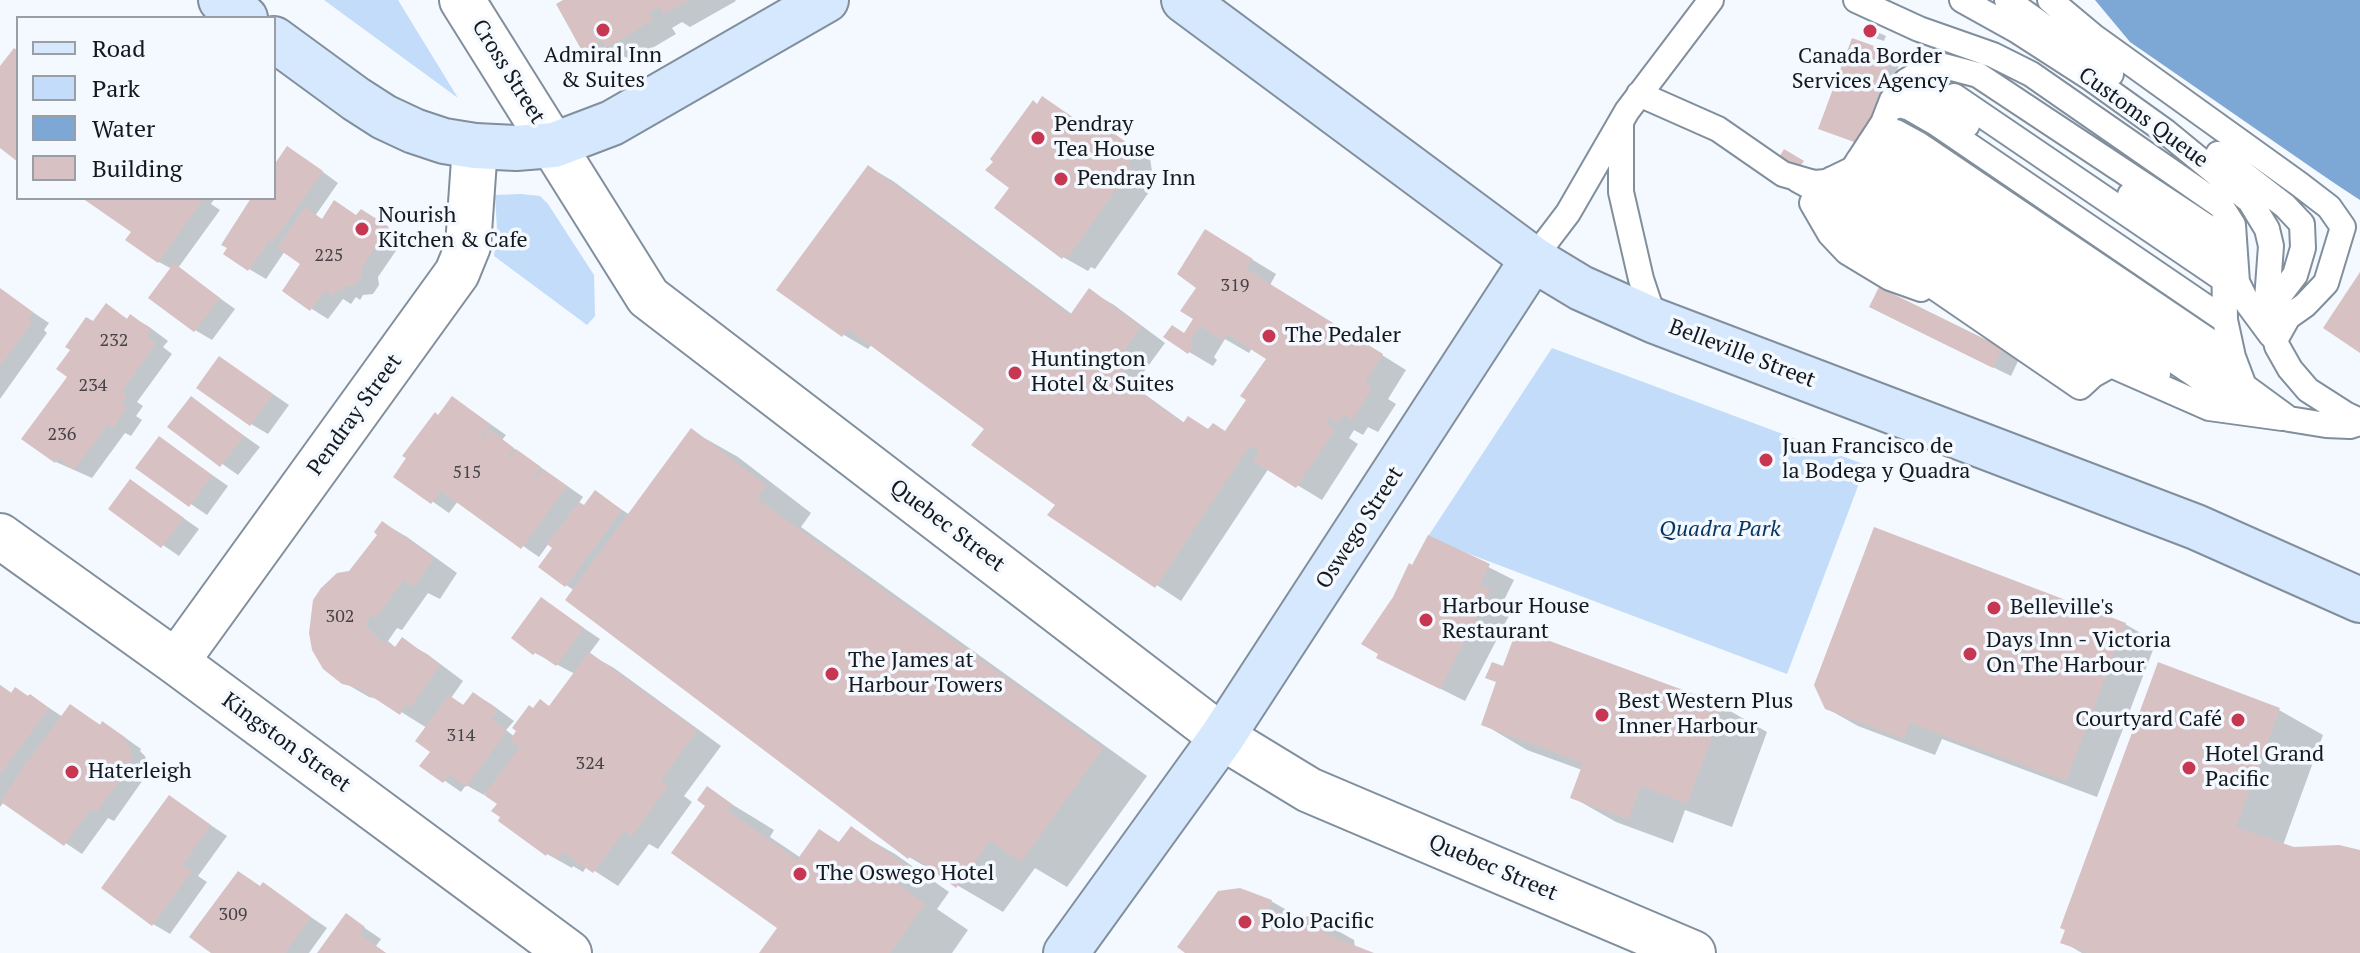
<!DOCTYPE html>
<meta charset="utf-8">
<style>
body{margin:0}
#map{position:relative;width:2360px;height:953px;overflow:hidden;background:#f3f9ff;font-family:"PT Serif",serif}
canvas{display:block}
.legend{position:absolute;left:16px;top:16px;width:260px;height:184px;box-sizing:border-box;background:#f3f9ff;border:2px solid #9a9fa5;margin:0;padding:10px 14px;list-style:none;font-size:24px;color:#15191f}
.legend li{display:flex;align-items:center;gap:16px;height:40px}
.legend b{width:40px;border:2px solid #9a9fa5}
</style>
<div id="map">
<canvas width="2360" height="953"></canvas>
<ul class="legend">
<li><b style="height:10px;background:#d6e8fd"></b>Road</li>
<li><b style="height:22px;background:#c2dcf9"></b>Park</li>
<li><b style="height:22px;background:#7da7d5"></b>Water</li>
<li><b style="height:22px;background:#d8c1c2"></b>Building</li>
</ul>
</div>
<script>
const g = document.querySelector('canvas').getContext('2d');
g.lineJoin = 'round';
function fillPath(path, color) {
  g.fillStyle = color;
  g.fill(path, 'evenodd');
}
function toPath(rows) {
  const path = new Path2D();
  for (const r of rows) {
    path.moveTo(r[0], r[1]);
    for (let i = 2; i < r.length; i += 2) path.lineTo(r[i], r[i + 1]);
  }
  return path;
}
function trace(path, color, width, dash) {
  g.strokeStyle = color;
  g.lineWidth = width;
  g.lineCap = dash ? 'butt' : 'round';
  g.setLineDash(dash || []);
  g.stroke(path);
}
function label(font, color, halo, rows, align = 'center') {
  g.font = font + ' "PT Serif",serif';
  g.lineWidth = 7;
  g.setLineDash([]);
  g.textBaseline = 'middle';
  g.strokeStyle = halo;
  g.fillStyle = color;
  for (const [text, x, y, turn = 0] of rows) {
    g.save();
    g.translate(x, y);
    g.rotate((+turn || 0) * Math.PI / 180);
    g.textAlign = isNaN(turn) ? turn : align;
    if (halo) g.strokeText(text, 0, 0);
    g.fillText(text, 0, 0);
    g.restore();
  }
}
fillPath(toPath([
 [324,0,398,0,458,98],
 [521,194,540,196,548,204,594,275,595,316,587,325,494,256,497,229,495,195],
 [1552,348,1866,465,1787,674,1427,538]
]), '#c2dcf9');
fillPath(toPath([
 [2095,0,2360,0,2360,201,2130,42]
]), '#7da7d5');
fillPath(toPath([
 [2211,103,2360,200,2360,205,2358,205]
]), '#f3f9ff');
fillPath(toPath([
 [567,0,735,0,736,1,690,27,682,22,672,28,676,34,632,60,623,56,609,64,584,50],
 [1866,27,1886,36,1884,41,1872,37],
 [1893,55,1901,60,1868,147,1820,129],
 [1043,99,1090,128,1101,126,1150,158,1154,185,1095,269,1091,267,1088,271,1063,257,1012,187],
 [305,159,338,183,315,216,323,220,358,217,378,221,404,239,378,277,379,285,373,294,363,295,360,300,356,297,351,304,343,299,328,319,312,309,302,263,285,251,266,279,249,269,253,198,274,198,274,168],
 [869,167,893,181,1073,315,1090,291,1114,305,1165,343,1140,377,1150,384,1143,393,1186,424,1226,433,1249,400,1269,359,1252,348,1249,353,1225,339,1214,357,1217,360,1213,366,1189,352,1185,335,1230,246,1276,274,1270,285,1406,370,1388,399,1396,404,1378,432,1368,427,1363,435,1354,430,1349,438,1358,444,1322,500,1269,468,1181,601,1050,515,1057,505,987,429,872,344,868,349,844,335,779,290],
 [86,198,215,198,211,204,220,210,178,268,235,309,212,340,195,330,172,269,159,262,133,232],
 [0,290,49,323,44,330,47,333,0,399],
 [106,306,129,320,131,317,148,326,168,341,163,347,172,354,137,402,143,406,136,416,142,420,131,436,125,433,92,478,56,462,70,376,94,324],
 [1888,316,2002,349,2019,359,2011,376],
 [220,358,289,405,268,434,251,424],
 [191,398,260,447,238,475,170,427],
 [469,409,506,435,502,440,583,497,578,504,585,507,596,493,630,515,692,431,738,457,811,513,801,527,1147,776,1067,887,1035,868,1003,912,909,857,568,600,575,591,566,585,555,547,549,543,539,557,458,501,449,513,396,476,439,417],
 [159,438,228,486,207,515,138,468],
 [131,481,199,529,179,556,110,509],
 [383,523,407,537,457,573,440,599,428,593,402,630,397,628,388,641,396,648,402,640,427,654,463,681,451,698,465,706,474,694,491,704,514,721,506,730,515,737,534,710,550,707,575,674,535,653,514,638,542,600,600,639,589,654,614,668,721,746,684,796,692,802,658,849,649,844,618,886,587,866,583,872,573,866,572,868,547,854,501,820,499,803,485,793,484,795,466,785,461,792,422,765,432,751,427,728,382,700,369,697,343,682,350,573,380,535],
 [1875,529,2125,624,2156,642,2097,797,1942,739,1935,755,1858,726,1826,708],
 [1429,537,1514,580,1504,600,1514,606,1465,701,1379,658,1413,567],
 [1498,683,1723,707,1767,732,1732,827,1685,810,1673,843,1616,822,1572,797,1582,770,1527,750,1483,724],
 [0,685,13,694,31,696,63,717,70,706,102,726,120,734,141,749,140,751,145,756,148,766,145,777,114,821,108,818,82,854,4,802,0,807],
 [2279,710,2323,735,2283,845,2294,849,2360,852,2360,953,2082,953,2063,942],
 [707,789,774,830,770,837,801,858,841,843,851,829,895,854,949,892,937,909,968,930,952,953,762,953,780,928,708,805],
 [170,798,227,836,198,876,207,882,170,934,153,924],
 [263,885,327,928,309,953,214,953],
 [1240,890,1271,901,1304,920,1322,922,1354,940,1355,948,1369,953,1188,953],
 [347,916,381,939,376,946,386,953,319,953]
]), '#0003');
fillPath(toPath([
 [563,0,689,0,664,14,660,7,649,13,653,20,606,48,601,40,582,51,556,4],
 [1865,24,1879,29,1875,38,1861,33],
 [1852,38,1894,53,1860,144,1818,129],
 [14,48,18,51,18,162,0,148,0,66],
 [1042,96,1087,127,1101,124,1126,142,1130,170,1069,256,1066,254,1062,259,994,208,1009,188,985,170,993,162,990,159,1033,100,1037,104],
 [287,146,323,171,272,243,269,241,248,271,223,254,227,248,221,245,251,198,274,198,274,165],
 [1784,149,1804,161,1797,171,1778,159],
 [868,165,1070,315,1089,288,1141,327,1117,361,1126,368,1120,377,1183,423,1188,416,1208,429,1213,423,1225,431,1246,400,1240,396,1266,359,1227,334,1223,340,1200,326,1190,342,1194,344,1188,354,1163,337,1172,325,1184,333,1193,319,1180,311,1196,288,1177,274,1205,229,1253,259,1246,269,1383,354,1365,383,1372,388,1352,420,1343,414,1338,423,1329,417,1326,422,1335,429,1296,488,1253,461,1260,452,1250,445,1155,588,1047,515,1055,505,971,445,984,429,848,329,842,337,776,290],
 [82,198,204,198,158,263,125,240,131,232],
 [334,200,356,215,361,209,389,227,362,267,362,275,355,285,346,286,342,292,338,289,333,296,325,290,310,311,282,291,300,264,277,248,305,207,322,219],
 [174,263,220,298,194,332,148,298],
 [2360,272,2360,353,2323,328],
 [1879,287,2003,348,1993,368,1869,307],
 [0,288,33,312,28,319,32,322,0,366],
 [106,303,127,319,130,314,152,330,147,336,156,343,122,391,127,395,121,404,127,408,113,428,108,424,74,470,58,458,55,463,21,439,67,377,56,369,70,350,65,347,86,317,93,321],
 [219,356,273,394,250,426,196,388],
 [191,396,244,436,220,467,167,427],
 [452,396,490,424,480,438,482,440,489,429,514,448,507,457,509,459,516,449,541,467,534,477,536,479,543,469,567,486,521,549,441,491,431,504,393,477,406,458,402,456,435,412,438,415],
 [691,428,766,485,757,499,1103,748,1021,862,990,841,956,888,911,855,908,859,565,600],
 [159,436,212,475,189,507,135,468],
 [130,479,184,518,161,548,108,509],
 [595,490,622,510,565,587,538,567,552,548,547,544,579,502,584,505],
 [382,521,434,558,414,587,404,579,376,618,372,615,365,625,384,644,386,641,395,647,402,637,440,665,411,707,406,704,400,715,359,688,342,684,323,669,312,650,309,633,313,600,321,588,337,573,349,571,377,535,374,532],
 [1874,527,2126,623,2066,781,1910,723,1904,739,1825,709,1814,685],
 [1428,535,1490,564,1480,585,1491,590,1440,689,1376,658,1378,654,1361,644,1393,597,1409,563,1412,565],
 [541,597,584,628,556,666,536,652,533,655,511,638],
 [1517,629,1724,705,1687,804,1641,786,1628,819,1570,798,1583,763,1481,725,1496,682,1485,678,1492,662,1503,666],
 [589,652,697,730,661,781,668,786,632,836,624,831,593,873,563,852,557,859,548,852,546,856,498,821,500,817,491,811,497,804,484,795,520,747,510,740,516,731,512,728,529,705,533,708,540,699,549,706],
 [2158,662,2280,708,2236,827,2294,847,2339,845,2360,850,2360,953,2089,953,2060,943,2065,930,2060,928],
 [0,685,11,693,15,687,28,696,30,694,49,708,0,774],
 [473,692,498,710,491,719,507,731,466,787,449,775,443,783,419,766,430,752,415,741,449,695,463,705],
 [70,704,100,725,102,721,126,738,124,740,128,744,132,756,129,767,96,813,90,809,64,846,1,802,28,759,29,760],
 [707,786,732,804,727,810,797,860,819,829,839,842,851,826,906,865,895,882,925,904,890,953,759,953,777,928,671,853,705,806,697,800],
 [169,795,211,825,182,865,192,871,152,926,101,888],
 [238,871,260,886,263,882,311,917,285,953,211,953,189,937],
 [1240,888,1272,900,1269,908,1286,915,1285,919,1301,925,1303,918,1311,915,1323,920,1326,926,1323,933,1374,953,1185,953,1177,947,1218,891],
 [346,913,365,927,360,935,386,953,317,953]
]), '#d8c1c2');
const lane = toPath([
 [1856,0,1919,29,1993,55,2031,74,2221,206,2233,225,2237,282,2248,304,2271,335],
 [1962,0,2016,30,2092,79,2166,132,2250,201,2267,229,2271,246,2267,300,2277,346,2290,369,2308,390,2347,415,2360,421],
 [2007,0,2111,74],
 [2050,0,2093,36,2299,184,2329,207,2343,227,2326,283,2305,305,2288,317,2275,340],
 [1899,91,1915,92,1926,97,1967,125],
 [1639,94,1718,129,1783,174,1814,183,1826,182,1853,169,1883,123,1892,100,1906,81,1923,71,1944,66,1978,75,2224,238,2225,320,2233,357,2244,386,2289,419,2326,425,2350,426,2360,423],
 [1954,96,2223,279],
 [1889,109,1899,105,1910,108,1936,123,2225,320],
 [1621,122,1621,192,1641,279,1655,321],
 [1883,131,1896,132,1918,144,2233,357],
 [1869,144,1879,143,1894,149,2244,386],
 [2218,154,2285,206,2302,224,2303,248,2295,275,2279,296,2275,318],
 [1858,161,1867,159,1884,164,2247,410],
 [1847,172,1870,175,2158,374],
 [1832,179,1842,179,1864,194,2111,365],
 [1798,180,1809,186,1826,202,1848,228,2080,387,2093,375,2111,365,2209,408,2282,418],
 [1830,193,2093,375],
 [2130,195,2224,259],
 [1812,203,1830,234,1847,252,1890,278,1921,289],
 [1533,259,1568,213,1627,111,1711,0]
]);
const street = toPath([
 [462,0,648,297,1222,737,1309,790,1693,953],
 [0,536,176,662,569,953],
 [176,662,457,273,468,246,475,146]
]);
const secondary = toPath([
 [221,0,245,18],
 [1184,0,1533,259,1581,288,1655,321,2196,527,2360,600],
 [274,39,356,99,384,117,414,131,444,141,475,146,516,148,554,145,612,123,826,0],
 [1066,953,1222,737,1533,259]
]);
trace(lane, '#818e9c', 28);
trace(street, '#818e9c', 48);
trace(secondary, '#818e9c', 48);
trace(lane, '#fff', 24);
trace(street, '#fff', 44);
trace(secondary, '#d6e8fd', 44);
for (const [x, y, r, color] of [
 [603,30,8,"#c73751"],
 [1870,31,8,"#c73751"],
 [1038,138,8,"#c73751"],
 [1061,179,8,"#c73751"],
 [362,229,8,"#c73751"],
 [1269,336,8,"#c73751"],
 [1015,373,8,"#c73751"],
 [1766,460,8,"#c73751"],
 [1994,608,8,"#c73751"],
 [1426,620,8,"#c73751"],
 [1970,654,8,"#c73751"],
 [832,674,8,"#c73751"],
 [1602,715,8,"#c73751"],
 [2238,720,8,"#c73751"],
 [2189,768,8,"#c73751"],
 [72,772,8,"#c73751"],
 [800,874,8,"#c73751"],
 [1245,922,8,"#c73751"]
]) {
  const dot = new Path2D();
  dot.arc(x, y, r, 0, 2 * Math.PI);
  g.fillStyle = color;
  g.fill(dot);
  trace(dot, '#f3f9ff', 3);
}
label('18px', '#464348', null, [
 ["225",329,256],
 ["319",1235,286],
 ["232",114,341],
 ["234",93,386],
 ["236",62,435],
 ["515",467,473],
 ["302",340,617],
 ["314",461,736],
 ["324",590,764],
 ["309",233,915]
]);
label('22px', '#15191f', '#f3f9ff', [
 ["Admiral Inn",603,56,"center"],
 ["& Suites",603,81,"center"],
 ["Canada Border",1870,57,"center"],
 ["Services Agency",1870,82,"center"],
 ["Pendray",1054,125],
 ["Tea House",1054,150],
 ["Pendray Inn",1077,179],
 ["Nourish",378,216],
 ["Kitchen & Cafe",378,241],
 ["The Pedaler",1285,336],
 ["Huntington",1031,360],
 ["Hotel & Suites",1031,385],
 ["Juan Francisco de",1782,447],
 ["la Bodega y Quadra",1782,472],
 ["Harbour House",1442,607],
 ["Restaurant",1442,632],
 ["Belleville's",2010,608],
 ["Days Inn - Victoria",1986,641],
 ["On The Harbour",1986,666],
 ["The James at",848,661],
 ["Harbour Towers",848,686],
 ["Best Western Plus",1618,702],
 ["Inner Harbour",1618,727],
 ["Courtyard Café",2222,720,"right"],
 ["Hotel Grand",2205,755],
 ["Pacific",2205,780],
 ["Haterleigh",88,772],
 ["The Oswego Hotel",816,874],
 ["Polo Pacific",1261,922]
], 'left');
label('22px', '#15191f', '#f3f9ff', [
 ["Cross Street",508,72,58],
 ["Customs Queue",2143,118,36],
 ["Belleville Street",1742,354,21],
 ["Pendray Street",355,415,-54],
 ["Quebec Street",947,526,37],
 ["Oswego Street",1360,528,-57],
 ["Kingston Street",286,743,36],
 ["Quebec Street",1493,868,23]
]);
label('italic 22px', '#04345f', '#f3f9ff', [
 ["Quadra Park",1720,530]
]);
</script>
